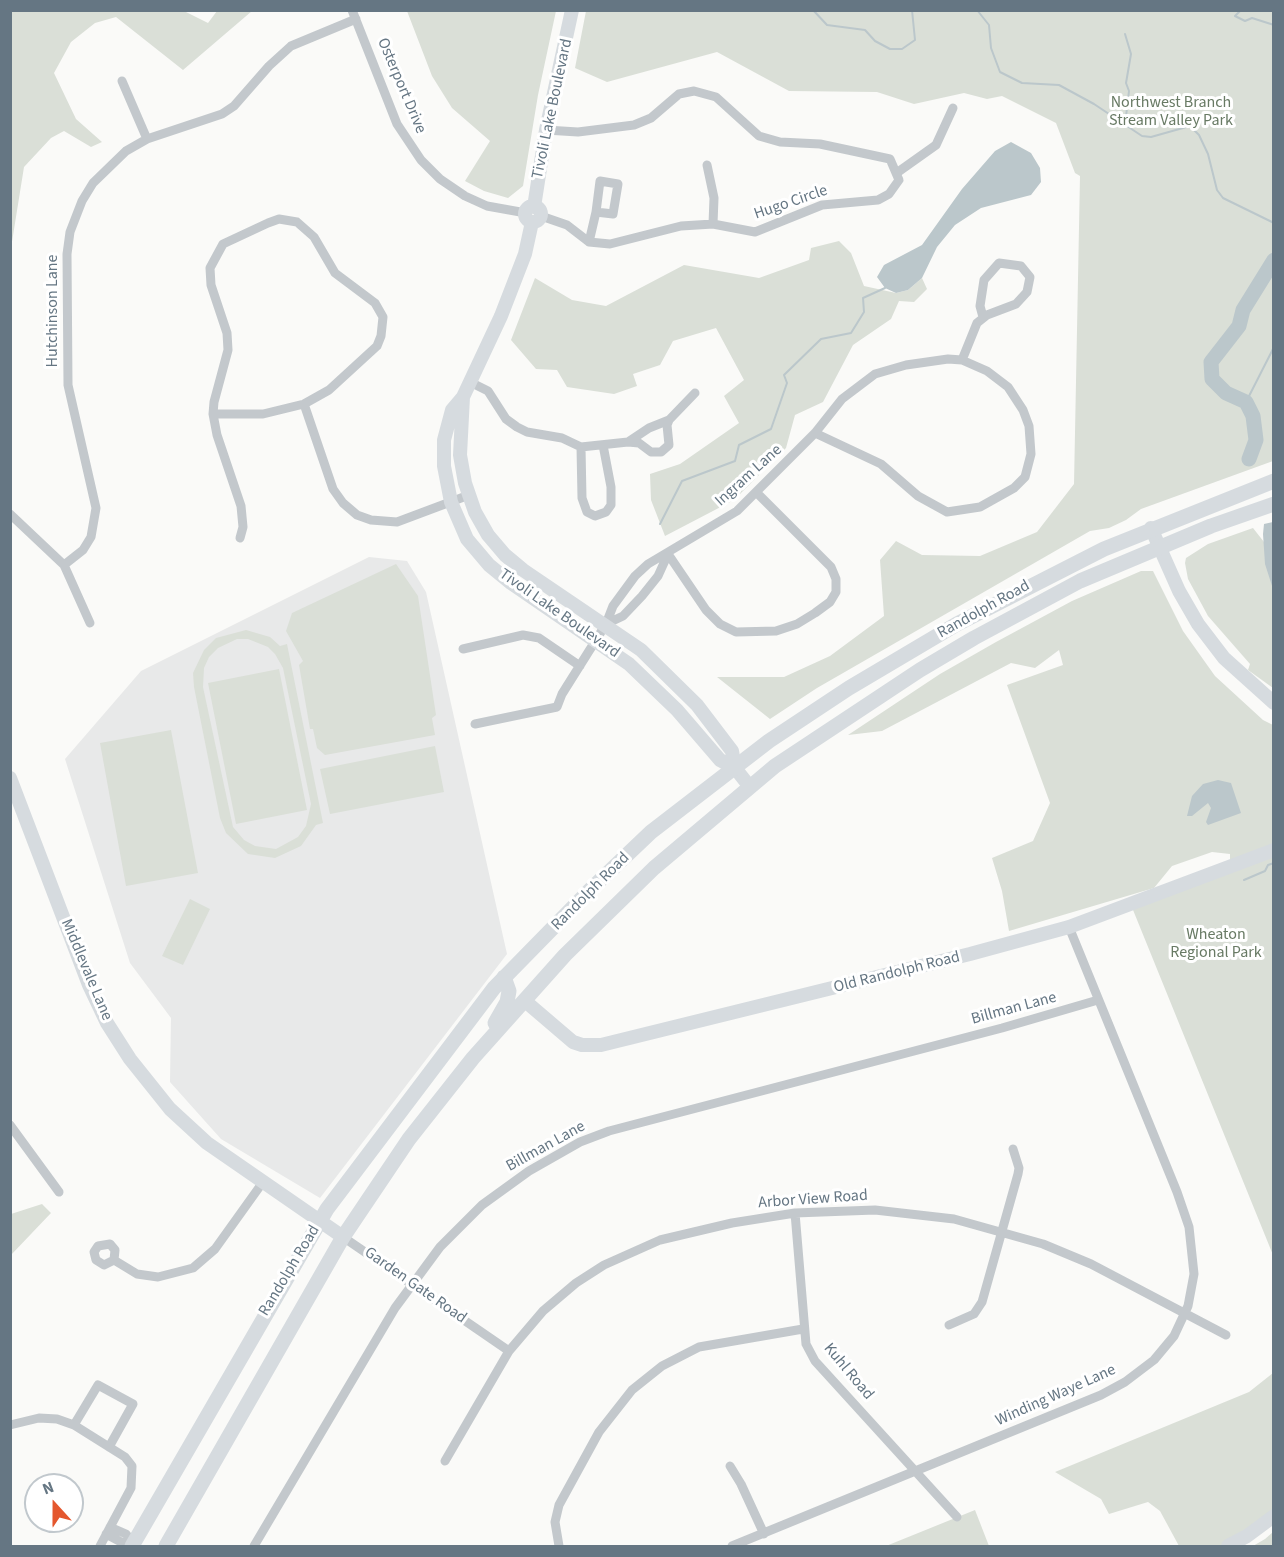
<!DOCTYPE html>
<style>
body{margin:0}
#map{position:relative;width:1284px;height:1557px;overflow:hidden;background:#fafaf8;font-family:"Source Sans 3",sans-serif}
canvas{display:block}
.frame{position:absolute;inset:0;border:12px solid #657683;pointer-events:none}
.north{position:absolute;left:24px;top:1473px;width:60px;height:60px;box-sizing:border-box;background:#fff;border:2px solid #c1c8cd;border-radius:50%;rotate:339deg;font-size:16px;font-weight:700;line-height:24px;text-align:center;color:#657683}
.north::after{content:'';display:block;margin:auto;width:21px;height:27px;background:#e4572e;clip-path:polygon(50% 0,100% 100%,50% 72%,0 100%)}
</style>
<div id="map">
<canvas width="1284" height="1557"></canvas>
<div class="frame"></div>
<div class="north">N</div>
</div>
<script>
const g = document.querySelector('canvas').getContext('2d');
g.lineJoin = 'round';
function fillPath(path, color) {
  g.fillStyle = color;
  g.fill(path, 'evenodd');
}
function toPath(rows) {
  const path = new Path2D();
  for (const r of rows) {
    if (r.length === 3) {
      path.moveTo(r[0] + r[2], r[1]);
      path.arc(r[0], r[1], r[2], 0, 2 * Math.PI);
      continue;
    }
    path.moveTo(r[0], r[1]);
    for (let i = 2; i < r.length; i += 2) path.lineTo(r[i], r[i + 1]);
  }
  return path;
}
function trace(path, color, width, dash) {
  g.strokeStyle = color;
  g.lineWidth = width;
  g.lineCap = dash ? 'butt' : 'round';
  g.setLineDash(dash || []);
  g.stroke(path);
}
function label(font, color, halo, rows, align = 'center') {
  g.font = font + ' "Source Sans 3",sans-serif';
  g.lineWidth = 6;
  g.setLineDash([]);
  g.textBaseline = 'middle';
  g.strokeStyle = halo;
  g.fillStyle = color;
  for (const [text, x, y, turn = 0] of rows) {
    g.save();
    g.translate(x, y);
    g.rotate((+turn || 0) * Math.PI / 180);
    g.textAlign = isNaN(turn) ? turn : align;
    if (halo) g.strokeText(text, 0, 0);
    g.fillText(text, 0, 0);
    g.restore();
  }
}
fillPath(toPath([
 [369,557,407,561,426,592,507,954,320,1198,221,1139,170,1082,171,1018,130,963,65,759,141,671]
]), '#e8e9e9');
fillPath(toPath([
 [11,10,184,11,208,23,217,11,252,11,183,70,116,17,95,23,71,42,54,73,76,119,102,142,91,147,64,131,51,138,24,167,11,248],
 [407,11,556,11,538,95,523,186,508,198,484,191,465,181,490,141,452,108,432,76],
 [586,11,1273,11,1273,461,1141,509,1126,520,1109,528,1090,531,817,688,770,719,717,677,784,677,830,656,884,616,880,560,896,541,922,555,980,556,1037,532,1074,484,1080,176,1075,173,1056,123,1002,96,987,99,964,93,914,104,877,92,789,91,717,52,607,82,575,68],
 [839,241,851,253,864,286,896,293,908,290,922,278,927,289,914,302,899,301,891,319,853,345,823,402,795,415,786,448,734,500,665,536,651,500,650,474,680,464,739,423,724,396,744,380,716,328,673,341,660,365,633,374,637,386,614,394,567,387,557,370,536,369,511,340,535,278,572,300,606,306,684,265,759,278,809,260,811,248],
 [1253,528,1264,542,1264,550,1273,547,1273,688,1248,670,1250,664,1208,616,1188,579,1185,563,1186,558,1208,544],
 [396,564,418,596,436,715,432,718,435,735,325,755,317,748,313,729,310,729,299,665,303,661,286,631,292,613],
 [1141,571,1153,571,1183,631,1215,676,1263,720,1273,725,1273,1255,1131,905,1230,866,1230,854,1212,852,1172,866,1154,888,1009,931,1002,891,992,858,1033,841,1050,803,1007,685,1063,665,1059,650,1035,668,1011,663,882,731,848,735,940,674,996,642,1072,601],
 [246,630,270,637,280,646,287,644,323,823,316,825,301,846,275,858,248,854,226,833,220,818,194,687,193,673,204,650,216,638],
 [237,639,248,639,268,647,275,654,283,668,311,804,306,826,298,837,276,849,255,846,244,840,233,827,203,687,204,668,209,657,218,648],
 [279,669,307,810,236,824,208,683],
 [171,730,198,873,126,886,100,743],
 [435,746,444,792,330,814,320,769],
 [190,899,210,909,183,965,162,956],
 [42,1204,51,1213,11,1255,11,1214],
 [1273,1373,1273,1516,1226,1546,1179,1546,1160,1511,1148,1502,1109,1514,1101,1499,1055,1472,1249,1392],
 [975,1510,989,1546,886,1546],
 [1273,1532,1273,1546,1253,1546,1265,1539]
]), '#dadfd7');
fillPath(toPath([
 [1011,142,1031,153,1040,168,1041,182,1031,195,981,208,955,225,937,247,922,278,908,290,896,293,885,288,877,277,884,265,922,245,962,189,995,151],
 [1273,522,1274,522,1273,589,1265,564,1263,534,1264,524],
 [1218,780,1231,783,1241,813,1208,825,1206,822,1211,808,1208,803,1192,816,1187,816,1192,796,1203,784]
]), '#bbc7cb');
trace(toPath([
 [813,10,827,25,865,30,875,41,890,49,902,49,915,40,912,10],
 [977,10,989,25,991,48,1000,72,1022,83,1059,85,1094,104,1142,136,1151,137,1190,126,1199,135,1208,154,1217,190,1223,198,1274,223],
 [1241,10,1235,16,1245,21,1252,18,1274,25],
 [1125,34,1131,54,1126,83,1129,91,1125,125],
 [1246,402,1274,347],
 [660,524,682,481,735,461,739,445,771,429,787,383,784,375,821,339,851,333,864,312,863,298,885,288],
 [1244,880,1265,871,1268,865,1274,863]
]), '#bbc7cb', 2);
trace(toPath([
 [1249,459,1256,440,1253,416,1246,402,1226,393,1212,379,1211,362,1239,326,1243,310,1274,260]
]), '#bbc7cb', 15);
trace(toPath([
 [352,10,397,124,421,160,440,179,465,196,487,206,526,213],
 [122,81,147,139],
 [707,165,714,198,713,224],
 [898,172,936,145,953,108],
 [541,216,567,225,589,242,610,244,681,226,713,224,755,232,822,205,878,200,889,194,899,180,890,159,820,144,780,142,759,136,716,97,694,91,679,94,651,118,634,125,578,132,546,130],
 [589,242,596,212,600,181,618,184,613,214,596,212],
 [962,360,977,323,987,315,1016,304,1027,292,1030,277,1021,266,999,263,984,280,980,306,983,317],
 [470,382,488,391,506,419,517,427,527,432,562,438,581,447,628,442,639,443,651,452,661,452,669,445,667,425,669,420],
 [304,404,333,489,343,503,357,515,371,520,397,522,469,495],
 [213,414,263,414,304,404,329,390,377,346,381,336,383,317,375,303,335,273,314,237,297,222,279,219,268,223,223,244,210,268,211,285,227,333,228,350,214,402,213,414,217,435,241,506,243,527,240,538],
 [628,442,649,428,669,420,695,393],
 [581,447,582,498,587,512,595,516,606,512,611,505,611,487,603,445],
 [10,514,64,565,90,623],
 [668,554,706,610,720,624,736,632,776,631,797,624,815,613,830,602,836,592,836,579,831,567,757,493],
 [64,565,83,550,91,537,96,508,68,385,67,254,70,232,82,201,93,183,126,151,147,139,222,114,234,106,269,66,291,46,356,19],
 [606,624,623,616,642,596,658,576,668,554],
 [463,649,523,635,539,638,580,666],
 [475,724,557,707,562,694,606,624,613,606,635,576,648,564,737,511,815,433,842,399,875,374,906,365,948,359,962,360,987,371,1008,387,1023,410,1029,426,1031,454,1025,477,1014,488,980,507,947,512,918,496,881,464,815,433],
 [10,1125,59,1192],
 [795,1213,806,1344,815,1361,957,1517],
 [343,1237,509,1351],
 [114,1260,104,1265,96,1260,94,1252,98,1246,110,1244,115,1250,114,1260,137,1274,158,1277,193,1268,215,1249,263,1182],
 [949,1325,974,1314,982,1302,1018,1174,1019,1168,1013,1149],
 [10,1425,39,1418,57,1419,74,1425,125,1457,132,1466,131,1488,100,1546],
 [74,1425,98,1385,133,1404,109,1447],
 [445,1461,509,1351,543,1311,576,1283,604,1265,660,1240,732,1223,795,1213,875,1210,954,1219,1043,1244,1091,1264,1226,1335],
 [730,1466,741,1484,764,1534],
 [110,1527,126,1534,134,1544],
 [106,1534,121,1542,134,1544],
 [254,1546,395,1308,412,1285,440,1247,482,1205,529,1171,580,1142,609,1131,1002,1028,1098,1000],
 [559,1546,555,1522,559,1505,599,1432,632,1390,662,1366,699,1347,803,1329],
 [732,1546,1101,1395,1125,1382,1154,1360,1174,1336,1188,1306,1194,1274,1189,1227,1177,1192,1069,927]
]), '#c3c8cc', 9);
trace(toPath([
 [533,214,8],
 [534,207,546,130,572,10],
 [532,222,525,254,501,316,463,397,452,410,444,440,444,466,451,502,467,539,489,565,511,583,629,664,677,710,720,760,735,768,750,787],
 [463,397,460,455,465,483,475,512,488,535,505,555,523,570,641,650,697,705,732,751,735,768],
 [1151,528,1179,591,1198,624,1224,658,1274,703],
 [10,778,89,985,107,1023,130,1059,170,1109,207,1143,343,1237],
 [525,1001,573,1042,582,1045,601,1045,970,954,1069,927,1274,850],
 [1228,1546,1247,1536,1274,1516]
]), '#d6dbdf', 14);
trace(toPath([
 [495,1023,507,1002,509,991,504,977],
 [132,1546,327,1209,494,988,589,891,651,832,769,741,849,688,957,624,1104,549,1274,481],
 [166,1546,343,1237,409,1139,473,1058,565,955,654,868,775,766,920,670,974,638,1080,581,1211,526,1274,504]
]), '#d6dbdf', 15);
label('16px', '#657683', '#fff', [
 ["Osterport Drive",401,86,67],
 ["Tivoli Lake Boulevard",553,109,-78],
 ["Hugo Circle",791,203,-19],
 ["Hutchinson Lane",53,311,-90],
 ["Ingram Lane",749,476,-42],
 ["Randolph Road",984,610,-29],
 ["Tivoli Lake Boulevard",559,614,35],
 ["Randolph Road",591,892,-45],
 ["Middlevale Lane",86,970,67],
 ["Old Randolph Road",897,973,-14],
 ["Billman Lane",1014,1009,-15],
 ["Billman Lane",546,1147,-29],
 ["Arbor View Road",813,1200,-4],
 ["Randolph Road",290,1271,-59],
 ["Garden Gate Road",415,1286,35],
 ["Kuhl Road",848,1372,50],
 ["Winding Waye Lane",1056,1396,-24]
]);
label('16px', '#687a64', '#fff', [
 ["Northwest Branch",1171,103],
 ["Stream Valley Park",1171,121],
 ["Wheaton",1216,935],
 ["Regional Park",1216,953]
]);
</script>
